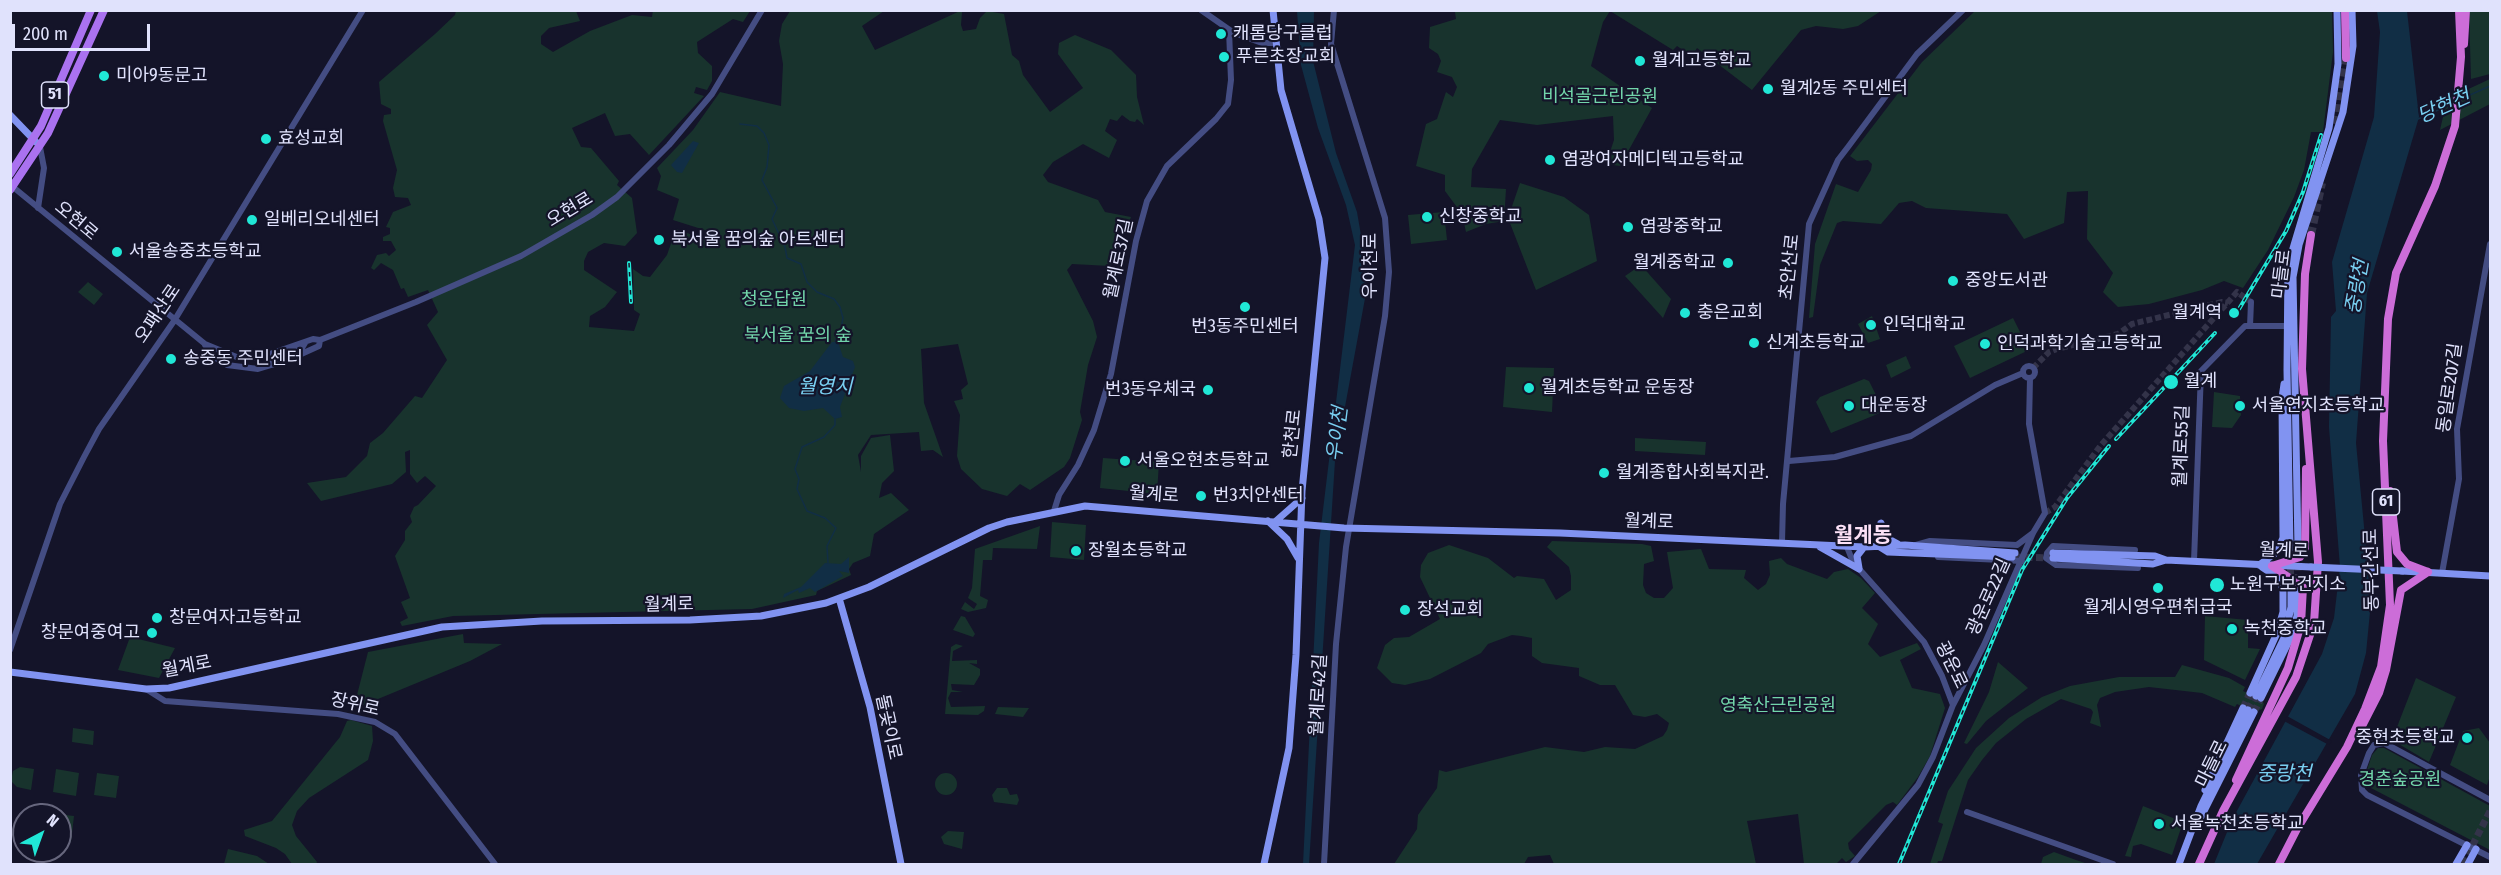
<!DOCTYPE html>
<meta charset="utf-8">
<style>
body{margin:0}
#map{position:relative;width:2501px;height:875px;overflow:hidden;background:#141429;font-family:"Fira Sans Condensed",sans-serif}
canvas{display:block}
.frame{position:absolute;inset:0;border:12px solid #e0e2fc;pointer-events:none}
.north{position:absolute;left:12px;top:803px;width:60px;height:60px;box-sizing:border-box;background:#141429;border:2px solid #66667d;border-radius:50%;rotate:41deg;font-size:16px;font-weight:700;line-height:24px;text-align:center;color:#e0e2fc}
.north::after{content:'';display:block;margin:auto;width:21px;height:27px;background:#20e7d6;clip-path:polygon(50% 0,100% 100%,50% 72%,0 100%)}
.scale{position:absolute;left:12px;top:24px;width:138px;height:27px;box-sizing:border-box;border:3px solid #e0e2fc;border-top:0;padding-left:8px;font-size:18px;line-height:21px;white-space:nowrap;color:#e0e2fc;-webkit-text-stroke:4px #141429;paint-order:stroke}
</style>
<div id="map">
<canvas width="2501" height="875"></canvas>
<div class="frame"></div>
<div class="north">N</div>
<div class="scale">200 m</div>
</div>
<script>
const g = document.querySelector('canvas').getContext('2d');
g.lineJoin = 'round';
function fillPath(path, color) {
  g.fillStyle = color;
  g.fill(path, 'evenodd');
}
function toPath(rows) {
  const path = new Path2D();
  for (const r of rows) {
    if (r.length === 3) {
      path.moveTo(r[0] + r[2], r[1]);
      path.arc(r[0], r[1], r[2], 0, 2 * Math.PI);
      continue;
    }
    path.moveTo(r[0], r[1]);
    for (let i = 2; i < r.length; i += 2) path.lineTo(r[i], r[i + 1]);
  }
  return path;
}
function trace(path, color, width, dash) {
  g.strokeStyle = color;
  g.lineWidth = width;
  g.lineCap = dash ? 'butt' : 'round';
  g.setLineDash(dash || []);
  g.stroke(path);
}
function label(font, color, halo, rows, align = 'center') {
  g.font = font + ' "Fira Sans Condensed","Noto Sans KR",sans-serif';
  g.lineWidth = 4.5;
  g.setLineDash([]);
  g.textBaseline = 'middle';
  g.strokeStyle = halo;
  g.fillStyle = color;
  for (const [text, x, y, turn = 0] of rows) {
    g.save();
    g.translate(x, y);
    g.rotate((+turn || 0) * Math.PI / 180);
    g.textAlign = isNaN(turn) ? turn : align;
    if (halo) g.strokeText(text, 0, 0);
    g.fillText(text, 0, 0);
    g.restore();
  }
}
fillPath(toPath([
 [653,10,750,11,743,22,733,19,697,42,698,53,712,66,712,81,707,90,696,87,694,93,704,96,649,155,630,134,615,136,605,113,572,128,581,147,591,148,619,181,617,185,632,198,637,233,625,246,604,243,588,252,584,261,584,270,617,292,605,307,590,316,589,327,634,331,640,314,634,310,633,269,643,276,650,277,667,255,676,229,712,242,717,239,714,233,673,220,679,199,657,190,661,176,657,168,693,130,720,92,781,106,783,64,779,41,782,24,790,11,884,11,862,26,875,50,960,11,962,12,961,25,963,31,976,29,980,18,987,11,1004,14,1012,55,1019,61,1023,75,1050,112,1083,88,1058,54,1059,43,1075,35,1111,50,1136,75,1137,97,1144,125,1137,119,1135,122,1130,121,1122,115,1117,121,1110,119,1105,131,1117,140,1109,158,1083,144,1053,162,1043,175,1048,182,1098,200,1105,212,1131,217,1129,222,1120,226,1115,259,1110,266,1072,264,1067,270,1093,321,1097,337,1088,365,1080,412,1082,420,1070,458,1064,467,1030,490,1020,484,1007,496,982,489,961,469,957,456,960,415,954,401,963,399,961,390,968,384,958,344,921,349,924,403,943,457,933,450,921,451,919,432,871,435,858,455,861,472,861,456,871,438,890,435,894,471,882,483,879,498,891,493,909,510,874,534,870,556,853,563,849,569,851,575,817,591,816,595,752,609,453,616,402,626,400,622,408,618,401,602,410,598,395,556,405,540,405,531,412,522,410,516,414,507,418,505,436,486,425,476,417,483,410,474,410,450,405,452,406,472,392,484,321,501,307,483,346,477,367,456,370,443,383,433,415,396,422,398,447,360,427,325,438,312,428,290,408,297,404,288,401,289,393,270,381,263,374,270,371,268,377,255,386,253,389,256,396,250,391,241,383,241,383,237,390,234,390,228,386,227,393,212,411,205,408,198,395,197,393,188,397,170,383,121,384,115,391,114,391,109,381,104,379,82,435,34,455,15,456,11,576,11,580,21,549,28,541,36,541,44,553,52,590,31,632,15,652,17],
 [1426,11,1881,11,1858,26,1843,29,1816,26,1801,30,1752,90,1697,48,1692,56,1677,46,1673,50,1610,11,1603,22,1591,66,1652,108,1620,166,1606,164,1614,140,1613,116,1537,125,1500,120,1472,169,1471,187,1506,189,1504,221,1486,224,1466,232,1462,214,1445,191,1445,175,1416,166,1426,124,1437,119,1446,92,1453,97,1457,87,1452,77,1437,72,1441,61,1438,54,1429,48,1430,27,1456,19,1455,12],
 [1975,11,2332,11,2333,52,2323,132,2311,132,2304,170,2294,197,2268,250,2243,288,2224,281,2202,290,2149,304,2118,307,2103,292,2113,273,2087,239,2088,191,2067,192,2064,223,2024,239,2007,214,1926,208,1912,201,1899,203,1881,224,1843,221,1837,223,1820,265,1813,317,1809,318,1815,244,1836,184,1858,192,1871,170,1872,164,1868,160,1857,161,1850,156,1922,62],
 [2469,11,2490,11,2490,74,2471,79],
 [2490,79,2490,104,2440,130,2447,99],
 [1520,183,1564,197,1589,215,1597,261,1536,290,1508,218],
 [1444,212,1447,240,1411,244,1408,215],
 [1641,265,1671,299,1663,318,1625,276],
 [88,282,103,294,94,305,78,292],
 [1872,316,1880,339,1868,343,1858,324],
 [2013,318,2029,350,1970,378,1954,346],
 [1906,356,1911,368,1891,378,1886,365],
 [1506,367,1554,368,1552,412,1503,407],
 [1864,379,1869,381,1881,405,1880,413,1831,433,1816,402,1820,397],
 [2214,392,2240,396,2241,415,2232,428,2212,427],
 [1635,438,1706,442,1705,455,1635,451],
 [1103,458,1159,462,1157,494,1100,488],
 [1052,522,1086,525,1084,560,1050,557],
 [1040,526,1037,549,993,548,992,560,983,560,980,596,988,600,986,608,968,612,961,609,965,602,974,609,977,604,968,598,972,588,975,549],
 [1552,541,1642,544,1651,546,1654,561,1644,564,1643,585,1646,593,1654,598,1664,598,1673,588,1667,552,1701,549,1709,569,1746,570,1744,578,1758,590,1766,584,1770,575,1769,561,1781,558,1787,564,1827,579,1834,572,1848,569,1861,578,1875,593,1862,608,1878,624,1868,644,1880,657,1917,643,1921,649,1900,660,1912,688,1940,694,1945,708,1930,756,1918,777,1897,805,1893,802,1886,805,1848,843,1849,849,1855,856,1846,862,1842,858,1836,864,1804,864,1798,814,1747,821,1756,864,1554,864,1550,855,1528,857,1524,864,1394,864,1417,829,1418,815,1437,788,1439,770,1446,772,1545,747,1584,752,1605,747,1635,749,1663,736,1667,730,1669,723,1657,714,1645,717,1633,715,1615,685,1600,685,1579,676,1579,668,1542,663,1532,656,1532,638,1521,636,1512,635,1488,644,1481,653,1430,679,1405,685,1392,683,1377,668,1385,645,1394,638,1409,637,1440,619,1420,577,1421,565,1428,553,1449,545,1488,558,1514,578,1517,576,1544,579,1556,600,1571,590,1571,576,1569,567,1547,547],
 [961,616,965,617,975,634,973,637,953,630],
 [2205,616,2248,620,2248,648,2260,649,2245,680,2204,660],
 [463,634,464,643,502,644,470,661,361,706,357,695,368,652],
 [130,637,175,648,159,678,118,670],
 [956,644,963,646,953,651,952,661,977,660,977,664,969,663,980,669,980,675,974,685,951,684,952,690,963,692,951,692,948,698,951,707,985,706,984,711,978,715,945,714,951,647],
 [1998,662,2028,688,1986,721,1967,744,1964,743,1989,692],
 [2182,665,2229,678,2245,687,2243,691,2262,700,2264,704,2262,709,2255,712,2237,704,2235,707,2202,693,2149,687,2115,692,2100,698,2097,705,2101,727,2090,723,2093,712,2091,709,2061,699,2026,719,1996,743,1982,760,1968,780,1942,861,1938,861,1937,864,1930,864,1943,824,1938,822,1948,791,1976,748,2009,718,2042,697,2070,686,2119,677,2175,677],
 [2416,678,2456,697,2429,762,2392,740],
 [998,707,1029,708,1023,717,995,714],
 [351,720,372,726,373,741,368,760,309,798,297,811,292,825,296,836,317,862,316,864,292,864,285,854,276,848,245,836,244,830,272,821,340,737,347,721],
 [73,728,94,731,93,745,72,742],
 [2479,728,2490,743,2490,776,2487,785,2450,765,2463,731],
 [2378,748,2384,748,2490,806,2490,850,2371,788,2366,780,2367,770,2372,755],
 [20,767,34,769,31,790,17,787,11,781,13,771],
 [56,769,79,773,76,796,53,792],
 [946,784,11],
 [97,773,119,776,116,798,94,795],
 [997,788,1007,788,1010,795,1017,794,1019,800,1017,805,994,802,992,795],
 [2143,806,2183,822,2172,855,2141,844,2133,846,2131,857,2125,856],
 [47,813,74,816,71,842,60,841,60,815,46,815],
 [948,831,964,832,962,849,944,844,941,837],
 [228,849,257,856,269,864,224,864],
 [2054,852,2076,860,2088,864,2041,864,2043,857]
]), '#18332d');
fillPath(toPath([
 [1297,11,1314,11,1313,61,1336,153,1357,212,1367,270,1366,293,1335,461,1309,864,1303,864,1319,543,1355,245,1346,205,1318,128,1301,65],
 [2377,11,2407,11,2419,117,2367,293,2356,443,2368,568,2370,612,2366,653,2355,694,2257,864,2214,864,2232,820,2322,654,2334,618,2340,567,2329,427,2331,317,2336,311,2332,262,2374,117,2380,32],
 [693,141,699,143,682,173,677,172,671,165],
 [832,342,838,342,843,357,853,361,855,367,840,407,842,417,835,419,823,408,804,411,789,408,780,398,784,386,810,371],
 [849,557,849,573,839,571,843,576,815,592,810,588,799,593,798,590,783,598,784,594,801,587,825,563,841,564]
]), '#112e45');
fillPath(toPath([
 [2287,716,2332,741,2329,745,2284,721]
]), '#141429');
trace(toPath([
 [2461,99,2490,86],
 [2418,119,2454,103],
 [740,124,757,126,764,133,769,145,767,167,762,180,777,208,772,219,785,247,787,258,801,264,807,282,817,292,834,299,840,307,843,318,840,334,835,341],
 [828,563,827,546,836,528,825,518,807,511,797,489,799,479,795,469,802,447,824,437,835,425,835,419]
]), '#112e45', 1.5);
trace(toPath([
 [2033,368,2049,352,2057,349,2118,334,2132,324,2222,302,2228,303],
 [2045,513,2055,507,2101,445,2237,292,2251,302]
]), '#333349', 6, [6, 3]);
trace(toPath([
 [2290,548,2291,590],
 [2298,553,2298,587],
 [2015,557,2052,558],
 [2243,708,2250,693],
 [2248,710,2256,696],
 [2254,712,2261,698],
 [2463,864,2490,811]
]), '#333349', 7, [7, 3.5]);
trace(toPath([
 [2336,124,2346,58],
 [2311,235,2322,183]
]), '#333349', 8, [8, 4]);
trace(toPath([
 [1201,10,1234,33,1262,43,1275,43],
 [13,187,205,344,239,358,261,357,313,339,320,340,416,302,521,256,592,215,617,197,669,145,712,94,762,10],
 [38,208,44,168,40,147],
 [2250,326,2251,302],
 [205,345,214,357,227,365,258,369,288,360,319,346,320,340],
 [265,365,302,348,305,343],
 [2029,372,6],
 [1789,461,1835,457,1911,436,1995,385,2023,373],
 [1054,511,1059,495,1078,465,1094,430,1111,374,1136,241,1147,201,1167,166,1216,119,1228,104,1231,80,1229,30],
 [1782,542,1783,504,1809,224,1838,160,1848,147,1917,54,1963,10],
 [1916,545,1930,541,2017,545,2033,533],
 [1847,547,1853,562,1924,642,1942,676,1953,705,1933,757,1918,785,1853,864],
 [2135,550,2053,546,2047,553,2046,558,2056,565,2138,568],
 [1938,557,2022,561],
 [2194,561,2201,371,2245,326,2291,326],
 [2442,573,2459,479,2457,429,2490,244],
 [10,650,60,504,84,457,99,429,174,321,363,10],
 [146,689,165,701,338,714,375,722,395,734,495,864],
 [1953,705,1984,645,2033,533,2045,513,2029,424,2030,378],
 [2490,800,2384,743,2374,745,2369,753,2361,775,2362,790,2367,795,2490,857],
 [1967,812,2113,864],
 [1324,864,1336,644,1346,547,1385,316,1389,272,1385,218,1331,44,1334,10]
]), '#444d83', 6);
trace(toPath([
 [10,115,36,142],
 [1268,521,1287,539,1298,558],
 [1276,521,1302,498],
 [1881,523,1885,537,1898,544],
 [1820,547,1859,569],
 [1880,547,1888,552,2012,557],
 [2290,548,2287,370,2288,265,2329,128,2338,64,2337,10],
 [2298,548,2293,277,2299,245,2343,112,2353,46,2352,10],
 [2053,553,2155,556,2166,560,2311,567],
 [2053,558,2153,564,2166,560],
 [2259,565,2277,552,2283,538,2282,398,2284,384],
 [1859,568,1857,556,1864,547],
 [2402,571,2490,576],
 [839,598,870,707,901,864],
 [10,672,146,689,169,688,442,627,542,621,690,620,761,616,826,603,869,587,989,528,1007,522,1085,506,1344,528,1560,533,1864,547,1905,545,2015,553],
 [2250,693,2277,633,2283,612,2283,589,2277,577,2262,567],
 [2256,696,2285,636,2291,607,2291,590],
 [2261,698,2292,635,2297,616,2298,590],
 [2205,790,2243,708],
 [2199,821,2254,712],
 [1264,864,1289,748,1296,655,1302,491,1325,258,1319,219,1281,90,1273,10],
 [2179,864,2201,806,2248,710],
 [2456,864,2467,845],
 [2468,864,2476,849]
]), '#8193f1', 7);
trace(toPath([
 [10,174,41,126,91,10],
 [10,190,48,133,104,10]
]), '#aa72f0', 8);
trace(toPath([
 [2345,10,2346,58],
 [2464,44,2466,10],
 [2390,491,2397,552,2407,564,2428,572],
 [2272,566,2300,557,2305,548,2306,469],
 [2359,732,2379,693,2386,670,2401,590,2428,572],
 [2236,780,2288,668,2301,624,2303,587,2272,566],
 [2199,864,2223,811,2296,677,2314,623,2318,562,2302,369,2305,274,2311,235],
 [2279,864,2297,829,2347,747,2365,709,2381,667,2390,605,2383,441,2388,319,2396,273,2435,186,2455,126,2461,57,2459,10]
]), '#cc6dd8', 8);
const rail = toPath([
 [629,263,631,302],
 [2239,309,2286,231,2303,192,2321,135],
 [2116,439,2215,333],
 [1899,864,2022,570,2067,498,2109,446]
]);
trace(rail, '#20e7d6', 4);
trace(rail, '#141429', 1.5, [4.5]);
trace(toPath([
 [2311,567,2402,571]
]), '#8193f1', 7);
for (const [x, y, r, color] of [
 [1221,34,6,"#20e7d6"],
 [1224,57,6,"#20e7d6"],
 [1640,61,6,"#20e7d6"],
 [104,76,6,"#20e7d6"],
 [1768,89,6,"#20e7d6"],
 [266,139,6,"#20e7d6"],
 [1550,160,6,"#20e7d6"],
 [1427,217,6,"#20e7d6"],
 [252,220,6,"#20e7d6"],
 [1628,227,6,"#20e7d6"],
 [659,240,6,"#20e7d6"],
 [117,252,6,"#20e7d6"],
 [1728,263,6,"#20e7d6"],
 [1953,281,6,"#20e7d6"],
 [1245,307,6,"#20e7d6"],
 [1685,313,6,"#20e7d6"],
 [2234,313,6,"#20e7d6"],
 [1871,325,6,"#20e7d6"],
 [1754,343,6,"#20e7d6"],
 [1985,344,6,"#20e7d6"],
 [171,359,6,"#20e7d6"],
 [2171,382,8,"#20e7d6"],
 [1529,388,6,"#20e7d6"],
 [1208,390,6,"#20e7d6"],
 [1849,406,6,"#20e7d6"],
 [2240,406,6,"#20e7d6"],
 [1125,461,6,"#20e7d6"],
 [1604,473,6,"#20e7d6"],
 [1201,496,6,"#20e7d6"],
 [1076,551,6,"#20e7d6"],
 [2217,585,8,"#20e7d6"],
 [2158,588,6,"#20e7d6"],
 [1405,610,6,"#20e7d6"],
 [157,618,6,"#20e7d6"],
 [2232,629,6,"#20e7d6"],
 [152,633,6,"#20e7d6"],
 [2467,738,6,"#20e7d6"],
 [2159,824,6,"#20e7d6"]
]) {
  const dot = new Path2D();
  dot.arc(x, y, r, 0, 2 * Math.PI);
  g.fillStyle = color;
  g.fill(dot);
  trace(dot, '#141429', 2);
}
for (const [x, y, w] of [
 [55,95,27],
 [2386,502,27]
]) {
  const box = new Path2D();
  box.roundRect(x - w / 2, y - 13, w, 26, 4.5);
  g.fillStyle = '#141429';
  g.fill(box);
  trace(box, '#e0e2fc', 1.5);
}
label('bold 16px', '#e0e2fc', null, [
 ["51",55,95],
 ["61",2386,502]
]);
label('18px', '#e0e2fc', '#141429', [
 ["캐롬당구클럽",1233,34],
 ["푸른초장교회",1236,57],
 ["월계고등학교",1652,61],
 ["미아9동문고",116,76],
 ["월계2동 주민센터",1780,89],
 ["효성교회",278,139],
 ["염광여자메디텍고등학교",1562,160],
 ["신창중학교",1439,217],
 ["일베리오네센터",264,220],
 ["염광중학교",1640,227],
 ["북서울 꿈의숲 아트센터",671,240],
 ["서울송중초등학교",129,252],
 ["월계중학교",1716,263,"right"],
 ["중앙도서관",1965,281],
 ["충은교회",1697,313],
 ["월계역",2222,313,"right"],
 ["인덕대학교",1883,325],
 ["번3동주민센터",1245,327,"center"],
 ["신계초등학교",1766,343],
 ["인덕과학기술고등학교",1997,344],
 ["송중동 주민센터",183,359],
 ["월계",2184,382],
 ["월계초등학교 운동장",1541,388],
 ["번3동우체국",1196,390,"right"],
 ["대운동장",1861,406],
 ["서울연지초등학교",2252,406],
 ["서울오현초등학교",1137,461],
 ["월계종합사회복지관.",1616,473],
 ["번3치안센터",1213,496],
 ["장월초등학교",1088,551],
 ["노원구보건지소",2230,585],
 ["월계시영우편취급국",2158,608,"center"],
 ["장석교회",1417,610],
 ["창문여자고등학교",169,618],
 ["녹천중학교",2244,629],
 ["창문여중여고",140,633,"right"],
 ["중현초등학교",2455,738,"right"],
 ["서울녹천초등학교",2171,824]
], 'left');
label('18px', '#72d5aa', '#141429', [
 ["비석골근린공원",1600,97],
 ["청운답원",774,300],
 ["북서울 꿈의 숲",798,336],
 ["영축산근린공원",1778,706],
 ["경춘숲공원",2400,780]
]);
label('18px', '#e0e2fc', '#141429', [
 ["오현로",570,210,-31],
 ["오현로",76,221,40],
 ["월계로37길",1119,259,-78],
 ["우이천로",1371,266,-90],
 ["초안산로",1790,267,-84],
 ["마들로",2282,274,-83],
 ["오패산로",158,314,-56],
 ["동일로207길",2450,388,-82],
 ["한천로",1293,434,-84],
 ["월계로55길",2182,446,-88],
 ["월계로",1154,495,4],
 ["월계로",1649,522,2],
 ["월계로",2284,551,2],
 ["동부간선로",2372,570,-91],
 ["광운로22길",1989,597,-66],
 ["월계로",669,605,-1],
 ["광운로",1951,665,64],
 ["월계로",187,667,-11],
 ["월계로42길",1319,695,-87],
 ["장위로",355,705,13],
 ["돌곶이로",888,727,78],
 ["마들로",2212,764,-64]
]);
label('italic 20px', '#79cff1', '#141429', [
 ["당현천",2444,107,-24],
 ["중랑천",2358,287,-80],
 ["월영지",825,387],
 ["우이천",1338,434,-83],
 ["중랑천",2284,774]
]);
label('bold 21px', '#fce1f7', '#141429', [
 ["월계동",1863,536]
]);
</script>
